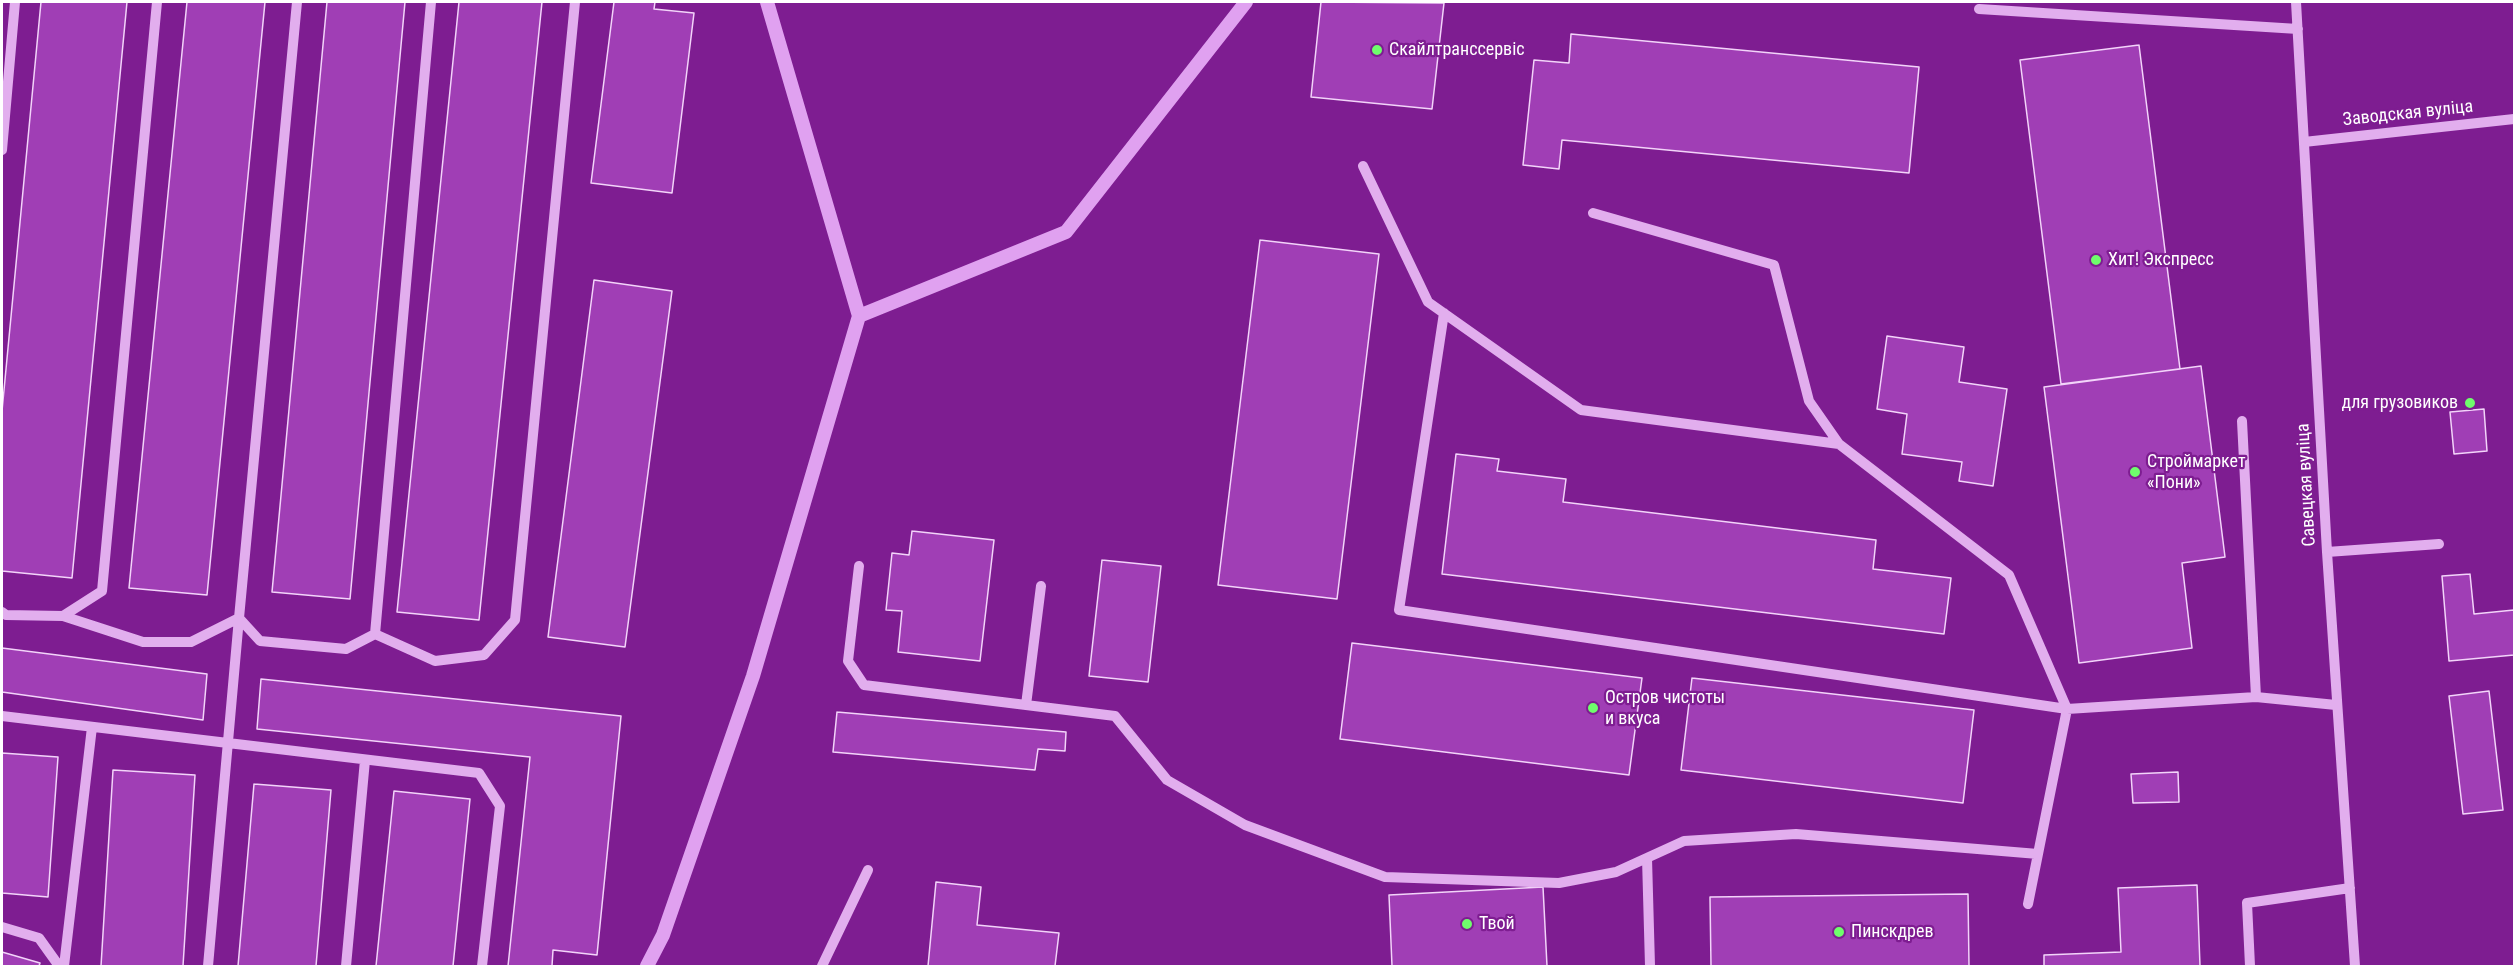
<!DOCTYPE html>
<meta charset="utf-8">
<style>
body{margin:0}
#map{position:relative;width:2516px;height:968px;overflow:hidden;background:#7e1d91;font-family:"Roboto Condensed",sans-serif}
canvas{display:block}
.frame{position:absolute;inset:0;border:3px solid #fff;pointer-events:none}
</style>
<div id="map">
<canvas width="2516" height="968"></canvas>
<div class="frame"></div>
</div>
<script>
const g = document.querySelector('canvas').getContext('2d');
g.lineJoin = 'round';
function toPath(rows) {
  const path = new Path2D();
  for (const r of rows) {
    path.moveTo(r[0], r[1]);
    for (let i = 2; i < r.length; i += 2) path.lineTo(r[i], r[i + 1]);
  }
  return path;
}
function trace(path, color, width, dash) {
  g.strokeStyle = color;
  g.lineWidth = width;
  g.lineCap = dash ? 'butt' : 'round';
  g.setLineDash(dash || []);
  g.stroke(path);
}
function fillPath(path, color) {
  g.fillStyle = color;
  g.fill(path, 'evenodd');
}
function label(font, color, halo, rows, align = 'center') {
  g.font = font + ' "Roboto Condensed",sans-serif';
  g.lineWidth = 4.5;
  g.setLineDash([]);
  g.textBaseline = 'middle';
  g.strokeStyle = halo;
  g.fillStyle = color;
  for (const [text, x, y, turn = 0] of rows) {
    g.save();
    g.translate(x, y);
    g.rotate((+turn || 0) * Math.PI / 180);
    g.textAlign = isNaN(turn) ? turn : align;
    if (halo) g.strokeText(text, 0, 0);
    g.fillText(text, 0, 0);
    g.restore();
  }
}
trace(toPath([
 [859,316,1066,232,1246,2],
 [647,966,663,935,753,676,859,316,767,2]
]), '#e0a1f0', 14);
const building = toPath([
 [41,2,127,2,72,578,2,571,2,411,41,2],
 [187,2,265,2,207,595,129,588,187,2],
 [327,2,405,2,350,599,272,592,327,2],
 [459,2,542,2,479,620,397,612,459,2],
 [614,2,655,2,654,9,694,13,672,193,591,183,614,2],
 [1321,2,1444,3,1432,109,1311,97,1321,2],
 [1571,34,1919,67,1909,173,1562,140,1559,169,1523,165,1534,60,1569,63,1571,34],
 [2139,45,2180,369,2061,384,2020,60,2139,45],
 [1260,240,1379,254,1337,599,1218,585,1260,240],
 [594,280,672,291,625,647,548,637,594,280],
 [1887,336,1964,347,1959,382,2007,389,1993,486,1959,481,1962,462,1902,454,1907,414,1877,409,1887,336],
 [2201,366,2225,557,2182,563,2192,648,2079,663,2044,387,2201,366],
 [2484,409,2487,451,2454,454,2450,412,2484,409],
 [1456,454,1499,459,1497,471,1566,479,1563,502,1876,540,1873,569,1951,578,1944,634,1442,574,1456,454],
 [912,531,994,540,980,661,898,652,902,611,886,610,892,553,909,555,912,531],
 [1102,560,1161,566,1148,682,1089,676,1102,560],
 [2470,574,2474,614,2514,610,2514,655,2449,661,2442,576,2470,574],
 [1352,643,1642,678,1629,775,1340,739,1352,643],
 [2,648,207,674,203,720,2,692,2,648],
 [1692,678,1974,710,1963,803,1681,770,1692,678],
 [261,679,621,716,597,955,553,950,552,966,508,966,530,757,257,729,261,679],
 [2489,691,2503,810,2463,814,2449,696,2489,691],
 [837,712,1066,732,1065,751,1038,749,1035,770,833,752,837,712],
 [2,753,58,757,48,897,2,893,2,753],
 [113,770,195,775,183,966,101,966,113,770],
 [2178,772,2179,802,2133,803,2131,774,2178,772],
 [254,784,331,790,316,966,238,966,254,784],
 [394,791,470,799,453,966,376,966,394,791],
 [936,882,981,887,977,925,1059,933,1055,966,928,966,936,882],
 [2197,885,2200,966,2044,966,2044,955,2121,952,2118,888,2197,885],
 [1543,887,1547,966,1392,966,1389,895,1543,887],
 [1968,894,1969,966,1711,966,1710,897,1968,894],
 [2,952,40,963,39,966,2,966,2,952]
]);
fillPath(building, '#a03eb5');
trace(building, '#f3d4fa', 1.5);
trace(toPath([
 [297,2,239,618,260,641,346,649,375,634,431,2],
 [2296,2,2327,552,2355,966],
 [1979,9,2298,29],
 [2304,142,2514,119],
 [2,150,15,2],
 [1363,166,1428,302,1581,410,1839,444,2009,575,2067,709,2256,697,2336,705],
 [1593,213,1774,265,1809,401,1839,444],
 [1444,313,1399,610,2067,709,2028,904],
 [2242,421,2256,697],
 [2327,552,2439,544],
 [859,566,848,661,864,685,1115,716,1167,780,1245,825,1385,877,1559,883,1616,872,1684,841,1796,834,2038,854],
 [2,612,6,615,63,616,102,591,157,2],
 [63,616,143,642,191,642,239,618,208,966],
 [375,634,435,661,484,655,515,620,575,2],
 [1026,705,1041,586],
 [2,716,479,773,500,806,482,966],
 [1647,858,1650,966],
 [2,927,39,938,59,966],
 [64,966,92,727],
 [346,966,365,760],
 [822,966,868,870],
 [2250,966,2247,903,2350,888]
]), '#e2aeee', 10);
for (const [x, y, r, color] of [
 [1377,50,6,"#6ffd6c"],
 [2096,260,6,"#6ffd6c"],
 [2470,403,6,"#6ffd6c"],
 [2135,472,6,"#6ffd6c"],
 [1593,708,6,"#6ffd6c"],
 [1467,924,6,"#6ffd6c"],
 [1839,932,6,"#6ffd6c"]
]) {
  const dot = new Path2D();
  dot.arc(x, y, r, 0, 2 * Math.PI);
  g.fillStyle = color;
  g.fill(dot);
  trace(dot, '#7e1d91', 2);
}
label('18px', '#fff', '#7e1d91', [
 ["Скайлтранссервіс",1389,50],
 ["Хит! Экспресс",2108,260],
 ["для грузовиков",2458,403,"right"],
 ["Строймаркет",2147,462],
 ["«Пони»",2147,483],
 ["Остров чистоты",1605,698],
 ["и вкуса",1605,719],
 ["Твой",1479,924],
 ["Пинскдрев",1851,932]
], 'left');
label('18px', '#fff', '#7e1d91', [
 ["Заводская вуліца",2408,114,-6],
 ["Савецкая вуліца",2307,485,-93]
]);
</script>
